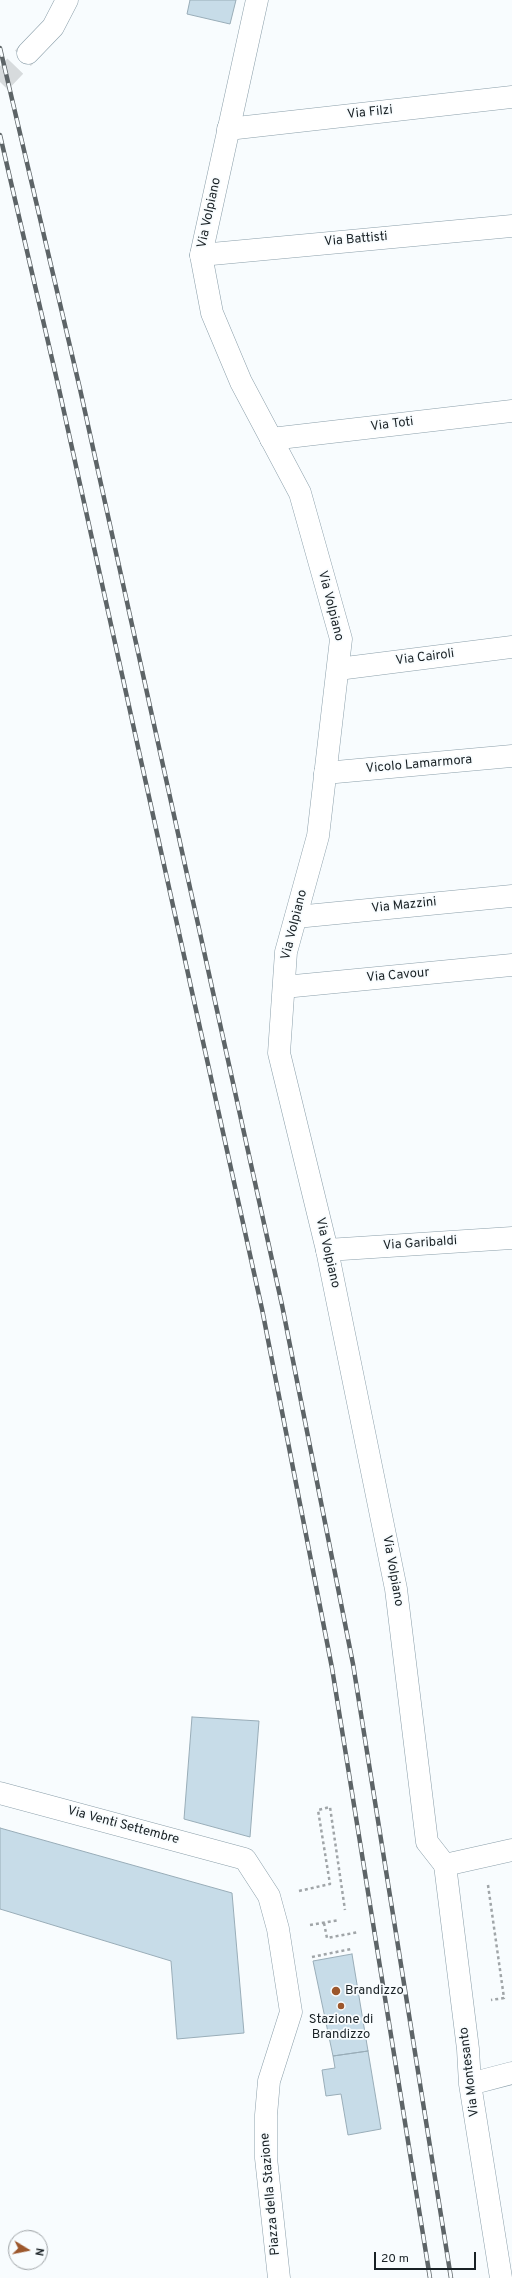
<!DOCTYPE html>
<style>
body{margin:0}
#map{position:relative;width:512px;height:2278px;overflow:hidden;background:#f8fcfe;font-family:Overpass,sans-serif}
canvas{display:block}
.north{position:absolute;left:8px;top:2230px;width:40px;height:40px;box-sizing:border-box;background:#f8fcfe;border:1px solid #9fa4a7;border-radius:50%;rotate:100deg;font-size:11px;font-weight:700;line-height:16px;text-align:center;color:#192125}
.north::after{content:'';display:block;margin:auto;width:14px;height:18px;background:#9c572c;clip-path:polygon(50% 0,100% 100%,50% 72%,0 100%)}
.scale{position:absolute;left:374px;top:2252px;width:102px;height:18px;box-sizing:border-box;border:2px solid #192125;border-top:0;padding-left:5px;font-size:12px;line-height:14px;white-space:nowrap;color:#192125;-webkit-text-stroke:3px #f8fcfe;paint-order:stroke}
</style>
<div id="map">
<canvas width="512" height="2278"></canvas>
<div class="north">N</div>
<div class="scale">20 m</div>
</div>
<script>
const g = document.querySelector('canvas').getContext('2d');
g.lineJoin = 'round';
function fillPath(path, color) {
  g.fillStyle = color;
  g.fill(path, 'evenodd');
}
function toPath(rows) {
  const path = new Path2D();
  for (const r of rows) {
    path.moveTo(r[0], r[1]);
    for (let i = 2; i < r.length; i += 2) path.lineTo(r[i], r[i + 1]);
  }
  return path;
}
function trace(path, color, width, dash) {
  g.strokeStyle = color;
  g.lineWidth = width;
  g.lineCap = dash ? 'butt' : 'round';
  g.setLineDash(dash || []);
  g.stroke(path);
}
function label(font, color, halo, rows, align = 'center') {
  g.font = font + ' Overpass,sans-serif';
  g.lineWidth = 3.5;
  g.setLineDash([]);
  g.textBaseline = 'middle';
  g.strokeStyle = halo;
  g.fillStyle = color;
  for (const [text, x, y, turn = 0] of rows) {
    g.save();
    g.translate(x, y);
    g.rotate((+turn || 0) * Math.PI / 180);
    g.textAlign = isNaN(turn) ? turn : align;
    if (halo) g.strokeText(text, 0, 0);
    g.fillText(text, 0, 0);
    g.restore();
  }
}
const building = toPath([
 [190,0,236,0,230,24,187,14,190,0],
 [192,1717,259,1721,250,1837,184,1819,192,1717],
 [0,1828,232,1893,244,2033,177,2039,171,1961,0,1909,0,1828],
 [352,1954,368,2051,333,2056,313,1961,352,1954],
 [368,2051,381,2129,348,2135,341,2094,326,2096,322,2070,335,2068,333,2056,368,2051]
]);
fillPath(building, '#c7dce8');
trace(building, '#99adb8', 1);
trace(toPath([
 [0,82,28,53]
]), '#d7dbdd', 22, [22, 11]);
const street = toPath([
 [28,53,53,27,67,0],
 [228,129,512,97],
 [201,255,512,226],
 [271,439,512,411],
 [338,669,512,647],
 [325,773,512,756],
 [296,917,512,896],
 [284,987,512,965],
 [327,1250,512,1238],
 [0,1793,245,1859,269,1896,278,1929,291,2012,269,2081,266,2115,266,2158,279,2278],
 [445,1865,468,2049,470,2084,501,2278],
 [470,2084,512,2073]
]);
const secondary = toPath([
 [257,0,201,255,212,313,241,382,300,493,341,639,318,836,286,952,279,1053,327,1250,396,1589,427,1842,445,1865,512,1850]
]);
trace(street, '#8b9faa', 23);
trace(secondary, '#8b9faa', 23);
trace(toPath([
 [488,1885,504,1998,491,2000],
 [299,1891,330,1884,318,1810,330,1807,345,1910],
 [324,1923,327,1938,359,1932],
 [310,1925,339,1920],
 [312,1957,351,1949]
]), '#a0a5a8', 2.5, [3, 3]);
trace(street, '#fff', 22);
trace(secondary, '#fff', 22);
const rail = toPath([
 [0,48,80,389,282,1305,353,1664,451,2278],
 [0,135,59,389,262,1309,332,1668,430,2278]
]);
trace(rail, '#5d6467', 4.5);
trace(rail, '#f8fcfe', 3, [9]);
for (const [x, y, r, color] of [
 [336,1991,5,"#9c572c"],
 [341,2006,4,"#9c572c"]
]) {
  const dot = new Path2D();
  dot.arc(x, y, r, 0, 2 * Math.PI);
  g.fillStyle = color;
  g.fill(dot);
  trace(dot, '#f8fcfe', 1.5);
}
label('13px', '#192125', '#f8fcfe', [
 ["Via Filzi",370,113,-6],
 ["Via Volpiano",210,213,-78],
 ["Via Battisti",356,240,-5],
 ["Via Toti",392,425,-7],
 ["Via Volpiano",330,606,76],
 ["Via Cairoli",425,658,-7],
 ["Vicolo Lamarmora",419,765,-5],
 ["Via Mazzini",404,906,-6],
 ["Via Volpiano",295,925,-76],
 ["Via Cavour",398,976,-5],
 ["Via Garibaldi",420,1244,-4],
 ["Via Volpiano",327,1253,77],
 ["Via Volpiano",392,1571,80],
 ["Via Venti Settembre",123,1826,15],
 ["Via Montesanto",470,2072,-97],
 ["Piazza della Stazione",271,2194,-95]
]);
label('13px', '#192125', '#f8fcfe', [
 ["Brandizzo",345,1991],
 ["Stazione di",341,2020,"center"],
 ["Brandizzo",341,2035,"center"]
], 'left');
</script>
